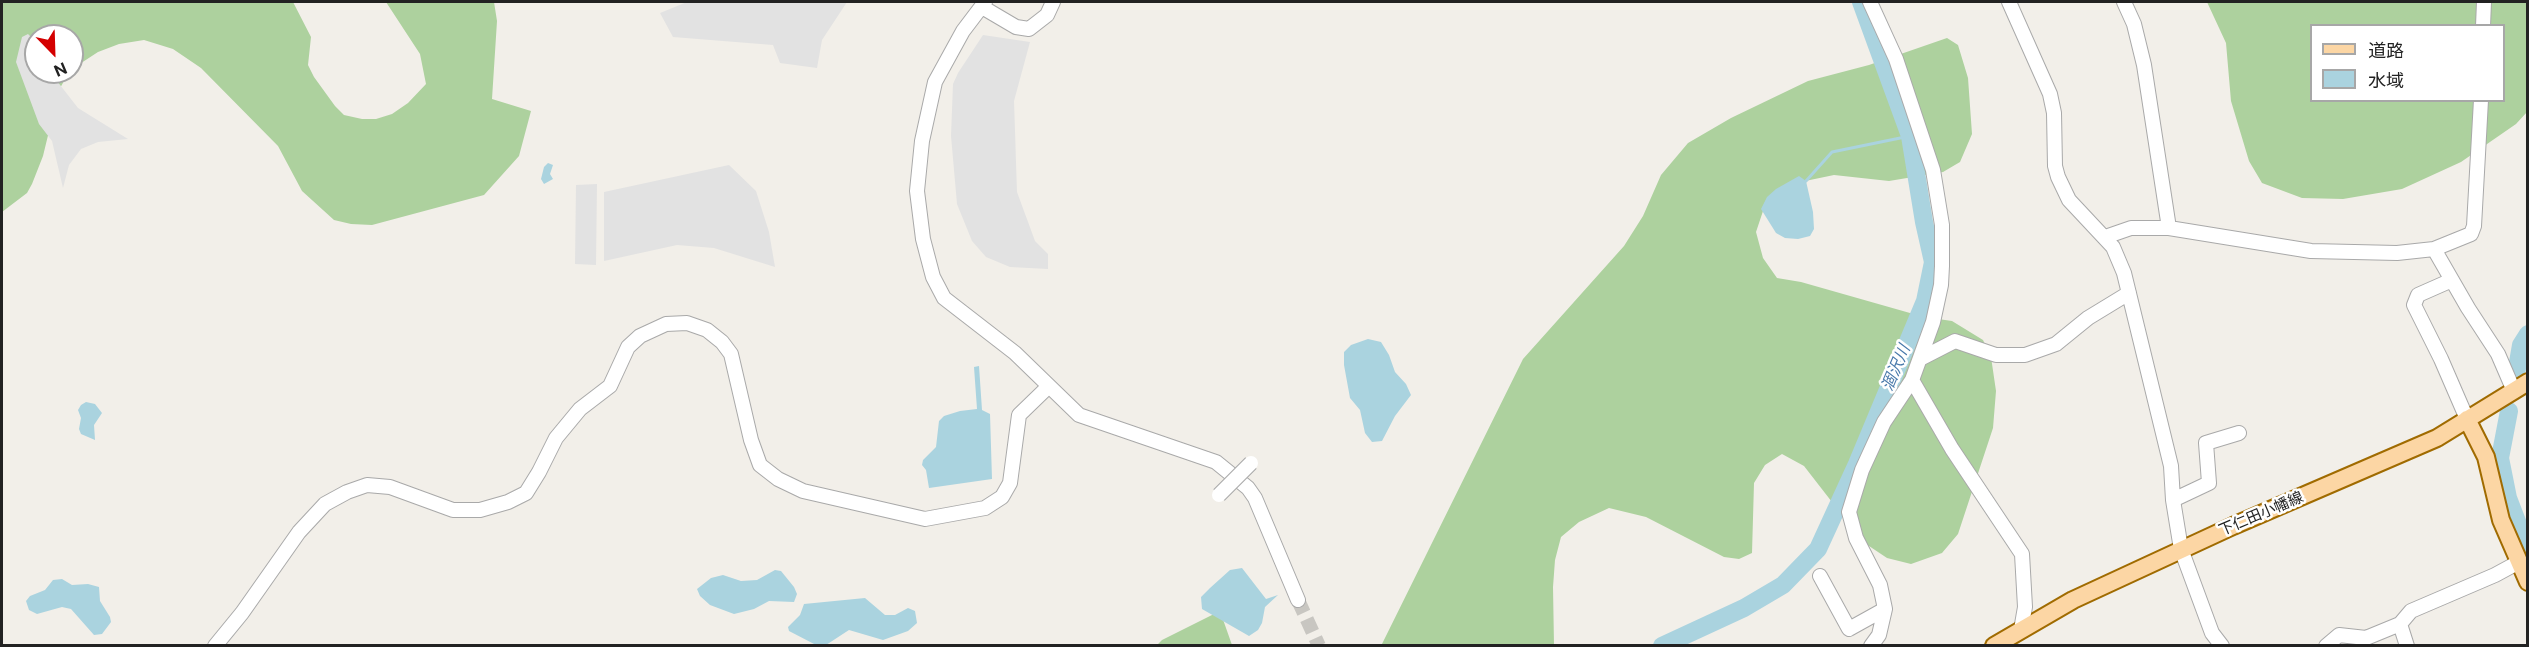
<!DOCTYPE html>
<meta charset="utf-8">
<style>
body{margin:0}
#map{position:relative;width:2529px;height:647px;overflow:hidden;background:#f2efe9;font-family:"Public Sans","Noto Sans JP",sans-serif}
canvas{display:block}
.frame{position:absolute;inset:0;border:3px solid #222;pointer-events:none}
.legend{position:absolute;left:2310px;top:24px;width:195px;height:78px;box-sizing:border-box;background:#fff;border:2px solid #a7a7a7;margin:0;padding:8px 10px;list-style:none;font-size:18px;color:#222}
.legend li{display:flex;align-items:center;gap:12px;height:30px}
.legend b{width:30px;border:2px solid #a7a7a7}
.north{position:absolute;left:24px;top:24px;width:60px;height:60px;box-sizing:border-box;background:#fff;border:2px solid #a7a7a7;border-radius:50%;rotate:157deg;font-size:16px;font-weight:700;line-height:24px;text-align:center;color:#222}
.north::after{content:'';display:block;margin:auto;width:21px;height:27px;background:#d40000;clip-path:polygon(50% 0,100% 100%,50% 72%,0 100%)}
</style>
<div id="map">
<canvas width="2529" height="647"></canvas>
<div class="frame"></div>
<ul class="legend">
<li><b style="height:8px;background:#fcd6a4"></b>道路</li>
<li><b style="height:16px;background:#aad3df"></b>水域</li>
</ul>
<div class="north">N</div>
</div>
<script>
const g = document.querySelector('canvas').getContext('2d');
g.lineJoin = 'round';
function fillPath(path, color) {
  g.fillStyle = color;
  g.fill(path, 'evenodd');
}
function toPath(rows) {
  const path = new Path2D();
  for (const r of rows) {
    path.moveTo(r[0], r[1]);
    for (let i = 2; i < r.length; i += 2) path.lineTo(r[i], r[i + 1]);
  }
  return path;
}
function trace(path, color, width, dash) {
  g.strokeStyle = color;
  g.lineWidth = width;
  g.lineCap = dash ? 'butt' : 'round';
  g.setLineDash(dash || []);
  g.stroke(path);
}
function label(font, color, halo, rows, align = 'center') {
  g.font = font + ' "Public Sans","Noto Sans JP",sans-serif';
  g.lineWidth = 5;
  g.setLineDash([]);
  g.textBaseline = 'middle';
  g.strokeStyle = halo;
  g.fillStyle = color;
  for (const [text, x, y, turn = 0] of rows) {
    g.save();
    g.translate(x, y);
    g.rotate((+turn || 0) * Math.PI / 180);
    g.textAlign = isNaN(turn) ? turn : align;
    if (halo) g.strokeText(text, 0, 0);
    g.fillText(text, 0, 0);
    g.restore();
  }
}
fillPath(toPath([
 [2,2,293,2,311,37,308,65,314,77,335,106,344,115,362,119,376,119,392,114,408,103,426,84,420,54,386,2,494,2,497,21,492,99,531,111,519,156,484,195,372,225,351,224,334,220,302,191,278,146,201,68,173,49,144,40,119,44,98,52,72,69,72,36,36,36,36,72,69,72,59,90,43,156,32,184,27,193,2,212],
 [2207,2,2527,2,2527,112,2516,124,2461,162,2402,189,2343,199,2302,198,2262,183,2249,161,2231,101,2226,43],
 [2312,26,2504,26,2504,100,2312,100],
 [1947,38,1958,45,1968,78,1972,134,1960,162,1943,172,1889,181,1834,175,1786,185,1766,202,1756,232,1763,258,1777,278,1801,282,1924,317,1952,321,1983,340,1991,357,1996,391,1993,428,1958,534,1942,553,1911,564,1887,558,1863,542,1804,466,1782,454,1765,465,1754,483,1752,553,1739,559,1724,557,1646,517,1609,508,1579,522,1561,537,1555,560,1553,587,1554,645,1381,646,1523,359,1624,246,1643,216,1661,175,1688,143,1731,118,1808,81,1869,65],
 [1220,611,1232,645,1156,646,1162,640]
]), '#add19e');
fillPath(toPath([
 [687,2,733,3,733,2,847,2,822,40,817,68,780,63,773,45,673,37,660,13],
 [28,34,36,42,36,72,50,72,78,108,128,139,98,142,81,149,69,165,63,188,52,141,39,124,16,62,22,37],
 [983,35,1030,42,1014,101,1017,192,1035,241,1048,254,1048,269,1010,267,986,257,972,241,957,204,951,136,953,84,958,73],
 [729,165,756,191,769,232,775,267,714,248,677,245,604,261,604,192],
 [597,184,596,265,575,264,576,185]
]), '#e2e2e2');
fillPath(toPath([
 [548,163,553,165,550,174,553,179,544,184,541,179,544,167],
 [1799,176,1806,181,1813,212,1814,229,1810,236,1798,239,1785,238,1776,233,1761,209,1767,197,1776,189],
 [1368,339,1381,342,1389,355,1395,372,1406,384,1411,395,1395,416,1382,441,1372,442,1365,433,1360,410,1350,398,1344,365,1344,352,1351,345],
 [979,366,982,410,990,414,992,479,929,488,926,470,922,465,923,460,936,447,939,421,944,416,960,411,977,409,974,367],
 [86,402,95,404,102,413,94,425,95,440,81,434,79,429,81,418,78,410,81,405],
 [1242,568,1266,599,1278,595,1265,607,1262,623,1258,630,1249,636,1202,609,1201,597,1210,588,1230,570],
 [775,570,781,571,794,587,797,594,794,602,769,601,754,609,734,614,710,605,700,596,697,589,711,578,723,575,741,581,757,580],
 [62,579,72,585,88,584,99,587,100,601,110,617,111,622,102,634,94,635,71,609,62,607,37,614,29,610,26,601,30,596,45,590,53,580],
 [865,598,885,615,895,615,908,608,915,611,917,623,908,631,883,640,849,630,826,645,816,645,789,631,788,627,800,615,804,604]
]), '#aad3df');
trace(toPath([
 [1806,181,1832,152,1910,136]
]), '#aad3df', 3);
trace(toPath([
 [2516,374,2521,345,2528,334],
 [2509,411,2500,458,2508,498,2528,550],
 [1662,646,1744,608,1783,585,1818,549,1857,464,1925,301,1933,262,1924,222,1910,136,1861,2]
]), '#aad3df', 18);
trace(toPath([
 [1298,600,1319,646]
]), '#c8c6c1', 14, [14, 7]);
const minor = toPath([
 [985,2,963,31,935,82,922,141,917,191,923,239,933,277,944,298,1015,353,1079,415,1216,462,1248,488,1255,498,1298,600],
 [1870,2,1896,59,1933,170,1942,225,1942,266,1941,285,1933,322,1912,380,1884,422,1862,470,1849,512,1856,538,1880,585,1885,609,1879,635,1871,646],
 [2009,2,2050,94,2054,113,2055,166,2058,177,2069,200,2113,247,2124,273,2171,466,2173,500,2181,549,2212,633,2222,646],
 [2124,2,2134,24,2144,65,2169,228],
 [982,7,1016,27,1029,29,1047,15,1053,2],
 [2483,26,2484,2],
 [2105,237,2131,228,2169,228,2311,251,2397,253,2434,249,2471,234,2474,226,2481,100],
 [2434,249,2468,308,2498,354,2514,391],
 [2452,280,2418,295,2414,305,2441,359,2467,419],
 [1920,359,1955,341,1996,355,2025,355,2056,344,2088,318,2129,293],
 [1912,380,1952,449,2022,554,2025,607,2021,630],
 [2173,500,2209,483,2206,443,2239,433],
 [1820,576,1849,629,1885,609],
 [215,646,242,613,299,532,325,504,347,492,367,485,390,487,453,510,480,510,508,502,526,493,539,472,556,438,580,409,610,386,628,347,640,336,666,324,687,323,707,330,722,342,731,354,751,440,760,465,778,479,803,491,925,519,985,508,1002,497,1010,483,1019,415,1049,386],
 [2326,646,2339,635,2366,638,2400,624],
 [2407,646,2400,624,2411,611,2495,575,2519,562]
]);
const major = toPath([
 [2467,419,2486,457,2501,520,2528,582],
 [1994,646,2073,600,2233,526,2437,438,2528,382]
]);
trace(minor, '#a9a9a9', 16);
trace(major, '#a06b00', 20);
trace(minor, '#fff', 14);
trace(major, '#fcd6a4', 16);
const minorBridge = toPath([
 [1219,495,1251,463]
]);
trace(minorBridge, '#a9a9a9', 16, []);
trace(minorBridge, '#fff', 14);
label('15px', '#222', '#fff', [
 ["下仁田小幡線",2261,514,-23]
]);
label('italic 16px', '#4a7aab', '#fff', [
 ["涸沢川",1896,368,-67]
]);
</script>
